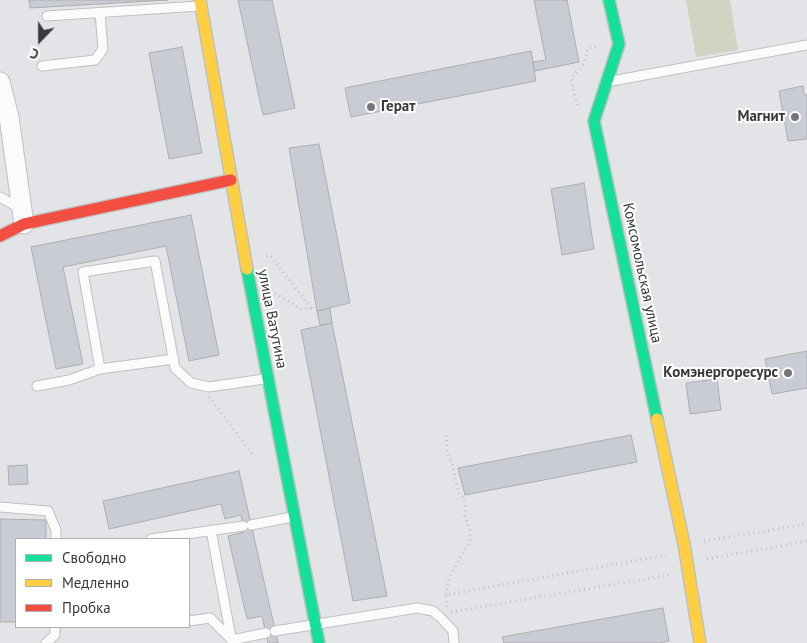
<!DOCTYPE html>
<meta charset="utf-8">
<style>
body{margin:0}
#map{position:relative;width:807px;height:643px;overflow:hidden;background:#e2e4e7;font-family:"PT Sans",sans-serif}
canvas{display:block}
.legend{position:absolute;left:15px;top:538px;width:175px;height:90px;box-sizing:border-box;background:#fff;border:1px solid #afb0b1;margin:0;padding:6px 9px;list-style:none;font-size:15px;color:#38393c}
.legend li{display:flex;align-items:center;gap:10px;height:25px}
.legend b{width:25px;border:1px solid #afb0b1}
.north{position:absolute;left:15px;top:15px;width:50px;height:50px;-webkit-text-stroke:4px #fff;paint-order:stroke;rotate:202deg;font-size:14px;font-weight:700;line-height:20px;text-align:center;color:#38393c}
.north::after{content:'';display:block;margin:auto;width:18px;height:22px;background:#38393c;clip-path:polygon(50% 0,100% 100%,50% 72%,0 100%)}
</style>
<div id="map">
<canvas width="807" height="643"></canvas>
<ul class="legend">
<li><b style="height:6px;background:#16e098"></b>Свободно</li>
<li><b style="height:6px;background:#ffcf43"></b>Медленно</li>
<li><b style="height:6px;background:#f24e42"></b>Пробка</li>
</ul>
<div class="north">С</div>
</div>
<script>
const g = document.querySelector('canvas').getContext('2d');
g.lineJoin = 'round';
function fillPath(path, color) {
  g.fillStyle = color;
  g.fill(path, 'evenodd');
}
function toPath(rows) {
  const path = new Path2D();
  for (const r of rows) {
    path.moveTo(r[0], r[1]);
    for (let i = 2; i < r.length; i += 2) path.lineTo(r[i], r[i + 1]);
  }
  return path;
}
function trace(path, color, width, dash) {
  g.strokeStyle = color;
  g.lineWidth = width;
  g.lineCap = dash ? 'butt' : 'round';
  g.setLineDash(dash || []);
  g.stroke(path);
}
function label(font, color, halo, rows, align = 'center') {
  g.font = font + ' "PT Sans",sans-serif';
  g.lineWidth = 4;
  g.setLineDash([]);
  g.textBaseline = 'middle';
  g.strokeStyle = halo;
  g.fillStyle = color;
  for (const [text, x, y, turn = 0] of rows) {
    g.save();
    g.translate(x, y);
    g.rotate((+turn || 0) * Math.PI / 180);
    g.textAlign = isNaN(turn) ? turn : align;
    if (halo) g.strokeText(text, 0, 0);
    g.fillText(text, 0, 0);
    g.restore();
  }
}
fillPath(toPath([
 [686,0,730,0,738,50,696,57]
]), '#d0d4c2');
const building = toPath([
 [29,0,168,0,30,8,29,0],
 [238,0,272,0,295,108,263,115,238,0],
 [534,0,567,0,579,62,535,71,533,62,546,60,534,0],
 [182,47,202,153,169,159,149,53,182,47],
 [531,51,536,81,351,117,345,88,531,51],
 [803,86,804,95,807,94,807,139,788,141,779,91,803,86],
 [319,144,350,303,317,311,289,148,319,144],
 [584,183,594,249,562,255,551,189,584,183],
 [191,215,219,355,189,361,166,246,63,267,83,364,56,369,31,247,191,215],
 [330,308,332,323,320,325,317,311,330,308],
 [332,323,387,596,353,601,301,330,332,323],
 [807,351,807,388,772,394,765,359,807,351],
 [717,379,721,410,690,414,686,383,717,379],
 [631,435,637,462,465,495,458,468,631,435],
 [27,465,28,484,9,485,8,466,27,465],
 [239,471,278,643,268,643,262,616,247,619,228,536,244,532,241,515,225,519,221,504,109,529,103,501,239,471],
 [0,519,46,520,46,539,16,539,16,622,0,622,0,519],
 [663,608,669,641,659,643,504,643,502,637,663,608]
]);
fillPath(building, '#c9ccd5');
trace(building, '#adaeb0', 1);
const lane = toPath([
 [47,16,199,6],
 [42,66,95,60,103,49,100,13],
 [612,81,807,45],
 [0,197,21,209],
 [100,369,83,272,155,261,175,368,191,383,209,387,264,379],
 [37,386,69,380,100,369,174,359],
 [0,507,48,511,56,530,56,539],
 [251,525,292,517],
 [211,530,232,643],
 [151,539,243,526],
 [189,621,210,618,232,640,266,633],
 [275,631,417,608,433,611,440,617,453,631,454,643],
 [46,643,55,635,55,627]
]);
const street = toPath([
 [0,82,9,117,24,224]
]);
const fast = toPath([
 [609,0,619,44,594,121,657,419],
 [247,269,319,643]
]);
const slow = toPath([
 [200,0,247,269],
 [657,419,684,544,700,643]
]);
const jam = toPath([
 [0,236,24,224,231,180]
]);
trace(lane, '#bfc0c2', 11);
trace(street, '#bfc0c2', 21);
trace(fast, '#bfc0c2', 14);
trace(slow, '#bfc0c2', 14);
trace(jam, '#bfc0c2', 14);
trace(toPath([
 [577,105,571,78,584,64,588,48,598,47],
 [266,256,271,256,311,308,301,309,273,292],
 [209,397,253,455],
 [446,435,447,451,453,466,458,493,464,498,466,507,465,516,470,531,470,541,449,578,446,595],
 [704,541,807,524],
 [707,559,807,541],
 [447,607,446,595,666,555],
 [451,612,669,575]
]), '#c3c3c5', 3, [1, 4]);
trace(lane, '#fbfbfb', 9);
trace(street, '#fbfbfb', 19);
trace(fast, '#16e098', 11);
trace(slow, '#ffcf43', 11);
trace(jam, '#f24e42', 11);
for (const [x, y, r, color] of [
 [371,107,5,"#747578"],
 [795,117,5,"#747578"],
 [788,373,5,"#747578"]
]) {
  const dot = new Path2D();
  dot.arc(x, y, r, 0, 2 * Math.PI);
  g.fillStyle = color;
  g.fill(dot);
  trace(dot, '#fff', 2);
}
label('bold 15px', '#38393c', '#fff', [
 ["Герат",381,107,"left"],
 ["Магнит",785,117],
 ["Комэнергоресурс",778,373]
], 'right');
label('15px', '#38393c', '#fff', [
 ["Комсомольская улица",642,273,78],
 ["улица Ватутина",272,319,79]
]);
</script>
